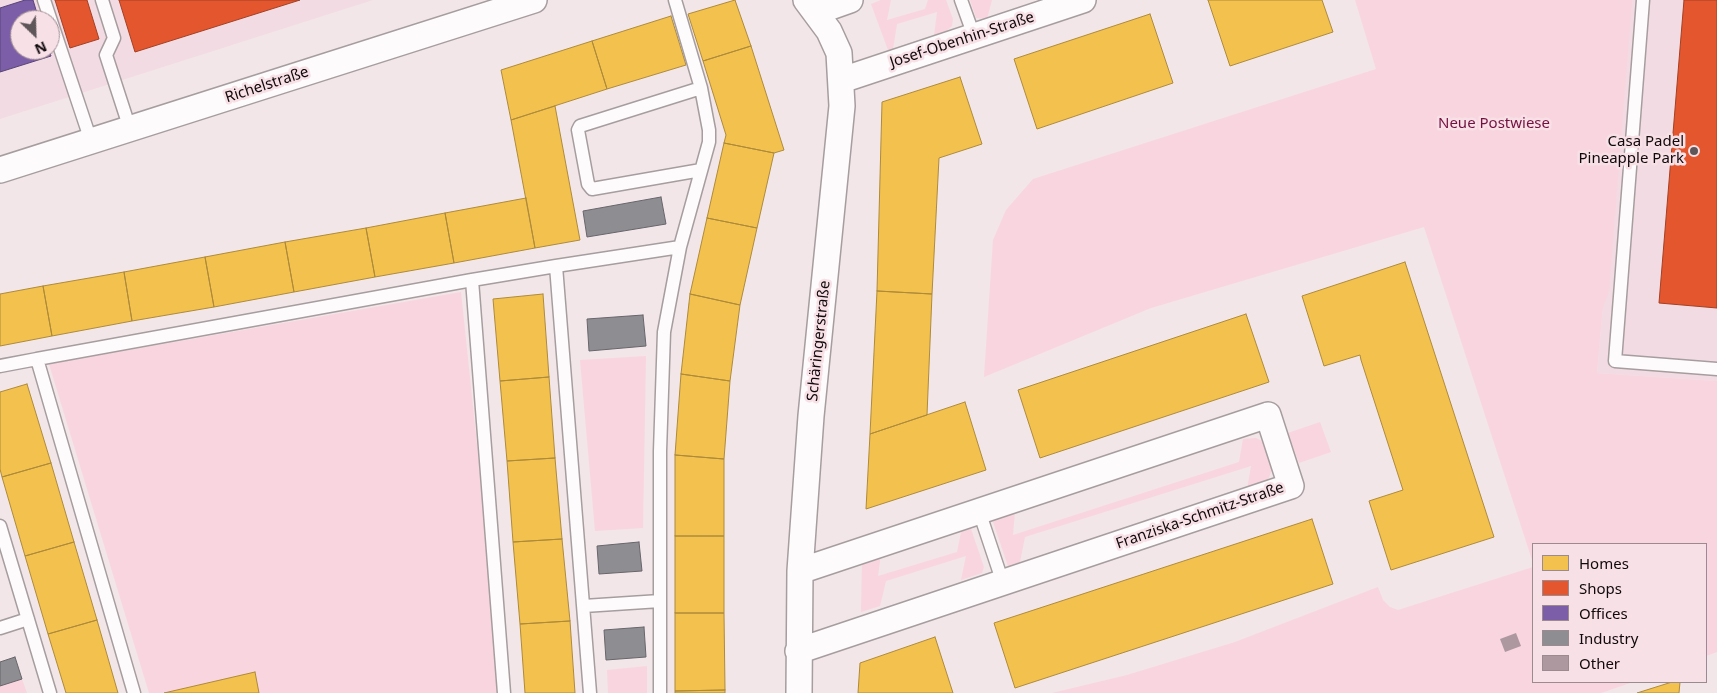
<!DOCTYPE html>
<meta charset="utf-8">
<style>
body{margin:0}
#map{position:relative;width:1717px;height:693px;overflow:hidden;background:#f2e6e9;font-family:"Noto Sans",sans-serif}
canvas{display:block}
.legend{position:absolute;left:1532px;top:543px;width:175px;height:140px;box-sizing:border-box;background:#f8e0e7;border:1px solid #9b8a8f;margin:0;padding:6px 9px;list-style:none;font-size:15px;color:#10090b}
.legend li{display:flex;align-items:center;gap:10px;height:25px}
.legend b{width:25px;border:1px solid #9b8a8f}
.north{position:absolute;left:10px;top:10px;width:50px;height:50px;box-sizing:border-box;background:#f8e0e7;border:1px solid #9b8a8f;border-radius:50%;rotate:156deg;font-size:14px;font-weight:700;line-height:20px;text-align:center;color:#10090b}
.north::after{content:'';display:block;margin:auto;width:18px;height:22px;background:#5f5659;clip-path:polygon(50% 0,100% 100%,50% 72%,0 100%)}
</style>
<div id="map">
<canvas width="1717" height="693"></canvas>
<ul class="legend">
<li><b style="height:14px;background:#f2c14e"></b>Homes</li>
<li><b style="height:14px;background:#e4572e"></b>Shops</li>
<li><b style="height:14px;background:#7b5ea7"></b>Offices</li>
<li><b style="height:14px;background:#8d8d92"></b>Industry</li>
<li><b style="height:14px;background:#ad989f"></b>Other</li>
</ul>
<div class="north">N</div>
</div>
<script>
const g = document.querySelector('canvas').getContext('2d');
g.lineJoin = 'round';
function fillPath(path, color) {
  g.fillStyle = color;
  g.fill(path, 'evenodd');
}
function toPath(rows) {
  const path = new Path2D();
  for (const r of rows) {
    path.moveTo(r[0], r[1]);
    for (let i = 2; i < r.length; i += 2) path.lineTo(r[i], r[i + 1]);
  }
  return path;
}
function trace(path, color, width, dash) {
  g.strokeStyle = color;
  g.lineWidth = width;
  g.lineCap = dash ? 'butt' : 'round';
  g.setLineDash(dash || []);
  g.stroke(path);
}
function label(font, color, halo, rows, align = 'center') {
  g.font = font + ' "Noto Sans",sans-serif';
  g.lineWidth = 5;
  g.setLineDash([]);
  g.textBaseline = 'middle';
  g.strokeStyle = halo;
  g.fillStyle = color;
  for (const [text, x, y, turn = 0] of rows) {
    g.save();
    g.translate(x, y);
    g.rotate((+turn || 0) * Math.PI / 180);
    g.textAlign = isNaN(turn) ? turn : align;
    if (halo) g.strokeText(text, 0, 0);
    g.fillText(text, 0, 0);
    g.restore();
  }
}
fillPath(toPath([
 [0,0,373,0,0,119],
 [20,20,50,20,50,50,20,50],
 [1630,0,1717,0,1717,381,1597,373]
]), '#f2dbe2');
fillPath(toPath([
 [881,0,891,0,887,20,925,9,928,0,946,0,953,19,952,26,946,31,934,36,937,12,897,24,893,49,888,50,871,4],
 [970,0,992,0,987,19,976,18],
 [1355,0,1632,0,1609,291,1603,307,1597,373,1717,381,1717,652,1706,656,1706,544,1533,544,1533,563,1424,227,1151,308,984,377,993,240,1006,210,1033,179,1376,69],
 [461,292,503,693,149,693,49,364],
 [646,356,643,528,595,531,580,360],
 [1320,422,1331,452,1299,463,1288,433],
 [1256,438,1264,442,1274,464,1268,480,1261,485,1247,490,1251,466,1025,537,1020,562,1008,566,992,519,1015,511,1013,535,1239,462,1243,439],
 [962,528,971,529,984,567,982,573,961,580,966,556,886,581,880,606,861,612,862,560,881,554,878,576,957,552],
 [1533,567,1533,682,1633,682,1601,693,1052,693,1127,675,1235,642,1378,587,1383,600,1390,607,1398,610],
 [647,666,647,693,608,693,607,670],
 [22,679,27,693,0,693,0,686]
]), '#f9d5e0');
const homes = toPath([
 [735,0,751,46,703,61,688,14,735,0],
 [1208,0,1322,0,1333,32,1230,66,1208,0],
 [1150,14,1173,83,1037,129,1014,59,1150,14],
 [671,16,686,65,607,89,592,41,671,16],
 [592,41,607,89,511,120,501,70,592,41],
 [751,46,784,150,774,153,724,143,726,135,703,61,751,46],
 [960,77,982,144,939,158,932,294,877,291,882,102,960,77],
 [555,106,580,240,535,248,511,120,555,106],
 [724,143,774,153,757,228,707,218,724,143],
 [526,198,535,248,454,263,445,213,526,198],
 [445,213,454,263,375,277,366,228,445,213],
 [707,218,757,228,740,305,690,294,707,218],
 [366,228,375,277,294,292,285,242,366,228],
 [285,242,294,292,214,307,205,257,285,242],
 [205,257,214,307,132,321,124,272,205,257],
 [1405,262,1494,537,1391,570,1369,501,1403,490,1361,360,1360,355,1324,366,1302,296,1405,262],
 [124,272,132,321,52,336,43,286,124,272],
 [43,286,52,336,0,346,0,294,43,286],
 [877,291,932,294,927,415,870,434,877,291],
 [543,294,549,377,500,381,493,299,543,294],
 [690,294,740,305,730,381,681,374,690,294],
 [1246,314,1269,382,1040,458,1018,390,1246,314],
 [681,374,730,381,724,459,675,455,681,374],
 [549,377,555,458,507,461,500,381,549,377],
 [27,384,51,463,2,477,0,469,0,392,27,384],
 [965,402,986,470,866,509,870,434,965,402],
 [675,455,724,459,724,536,675,536,675,455],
 [555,458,562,539,513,542,507,461,555,458],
 [51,463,74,542,25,556,2,477,51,463],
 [1312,519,1333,584,1015,688,994,623,1312,519],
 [675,536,724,536,724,613,675,613,675,536],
 [562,539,570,621,520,624,513,542,562,539],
 [74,542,97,620,48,634,25,556,74,542],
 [675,613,724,613,725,690,675,691,675,613],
 [97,620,118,693,66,693,48,634,97,620],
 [570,621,575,693,525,693,520,624,570,621],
 [935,637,953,693,858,693,860,663,935,637],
 [255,672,259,693,164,693,255,672],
 [1672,682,1680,682,1679,693,1637,693,1672,682],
 [725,690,725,693,675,693,675,691,725,690]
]);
fillPath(homes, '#f2c14e');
trace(homes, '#ae8a3a', 1);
const shops = toPath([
 [55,0,87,0,99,39,70,48,55,0],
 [119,0,300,0,135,52,119,0],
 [1684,0,1717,0,1717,308,1659,303,1684,0]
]);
fillPath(shops, '#e4572e');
trace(shops, '#a44024', 1);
const offices = toPath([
 [25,0,33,0,39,20,20,20,20,50,49,50,51,56,0,72,0,8,25,0]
]);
fillPath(offices, '#7b5ea7');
trace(offices, '#5b4478', 1);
const industry = toPath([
 [661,197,666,224,587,237,583,211,661,197],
 [643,315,646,346,589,351,587,319,643,315],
 [639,542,642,571,599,574,597,546,639,542],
 [644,627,646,657,606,660,604,630,644,627],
 [15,657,22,679,0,686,0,662,15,657]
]);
fillPath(industry, '#8d8d92');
trace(industry, '#68656a', 1);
fillPath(toPath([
 [1516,633,1521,646,1505,652,1500,639]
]), '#ad989f');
const service = toPath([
 [44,0,91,141],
 [102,0,114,38,106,55,130,129],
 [675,0,701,88,709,130,709,142,680,247],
 [961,0,974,36],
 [1643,0,1615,361,1717,369],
 [701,170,592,189,588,184,578,130,580,126,701,88],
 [472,280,556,266],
 [0,366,37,359],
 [979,511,1003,583],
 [0,526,50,693],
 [584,606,660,601],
 [0,628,28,619],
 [134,693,37,359,472,280,504,693],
 [590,693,556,266,680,247,664,332,660,451,660,693]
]);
const minor = toPath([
 [816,12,850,0],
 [842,80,1083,0],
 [0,170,534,0],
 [798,651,1291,486,1268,415,800,571],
 [799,693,800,571,811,416,842,106,839,53,829,31,806,0]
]);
trace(service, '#a69d9f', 15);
trace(minor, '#a69d9f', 28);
trace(service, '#fdfbfc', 12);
trace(minor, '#fdfbfc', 25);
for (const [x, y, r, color] of [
 [1694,151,5,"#5f5659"]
]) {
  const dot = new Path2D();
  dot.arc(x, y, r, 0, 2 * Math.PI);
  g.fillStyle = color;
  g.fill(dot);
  trace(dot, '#f8e0e7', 2);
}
label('15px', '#10090b', '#f8e0e7', [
 ["Josef-Obenhin-Straße",962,40,-18],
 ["Richelstraße",267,85,-18],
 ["Schäringerstraße",819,341,-84],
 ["Franziska-Schmitz-Straße",1200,516,-19]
]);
label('15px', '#741141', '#f8e0e7', [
 ["Neue Postwiese",1494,124]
]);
label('15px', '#10090b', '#f8e0e7', [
 ["Casa Padel",1684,142],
 ["Pineapple Park",1684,159]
], 'right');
</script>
